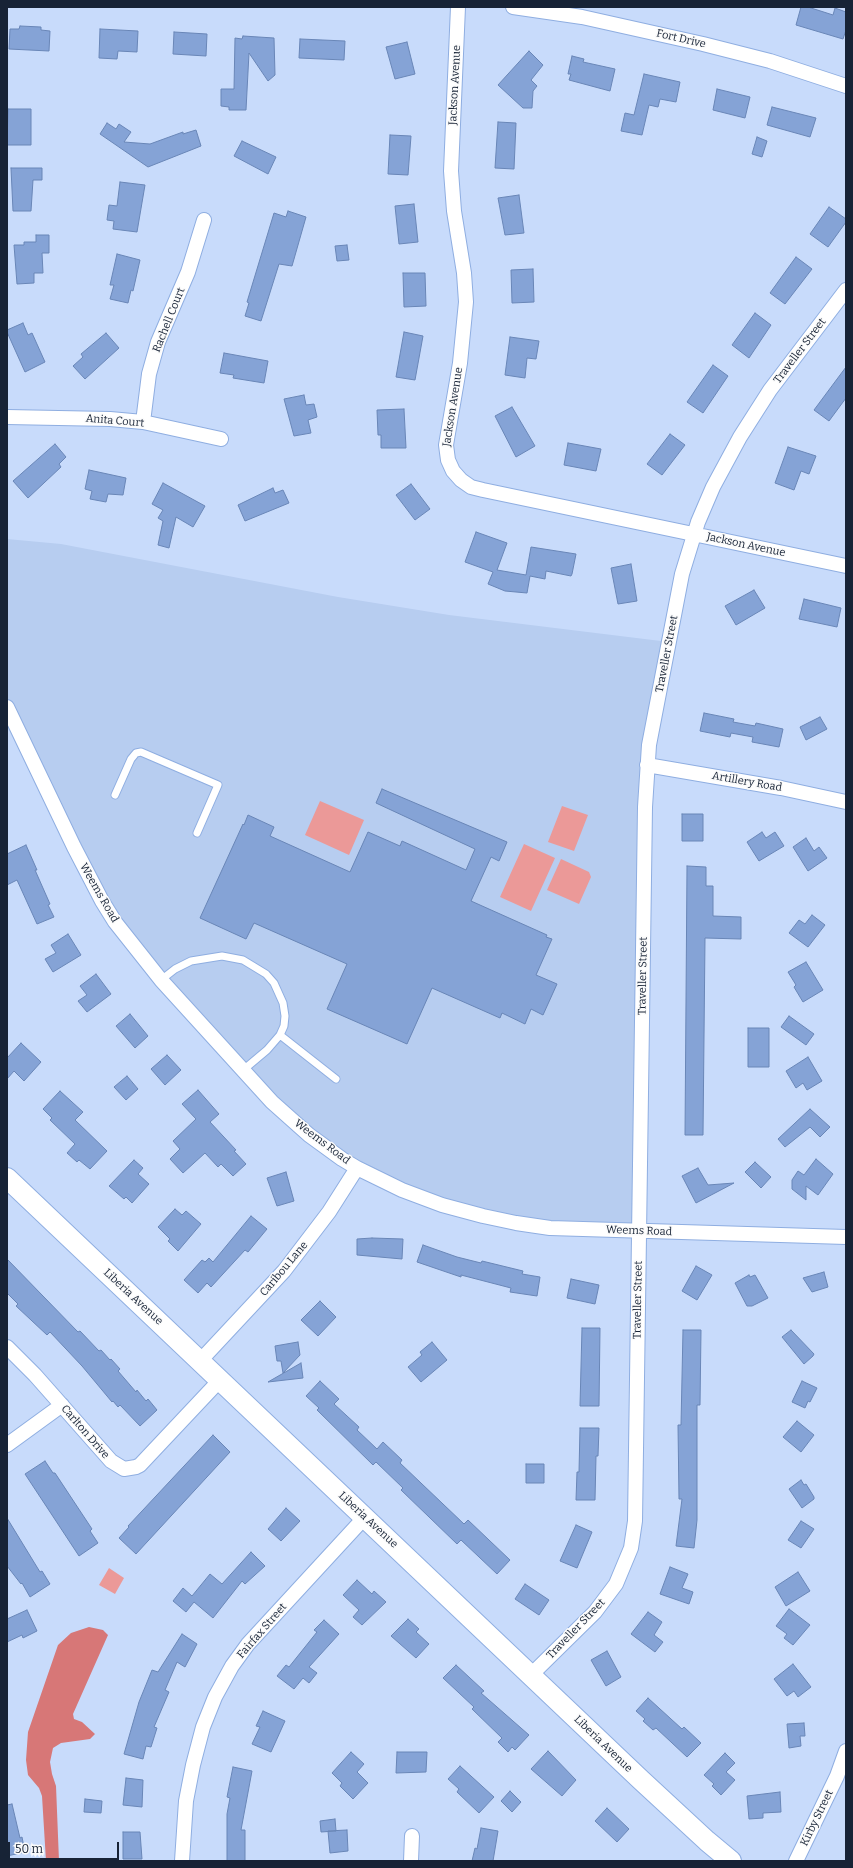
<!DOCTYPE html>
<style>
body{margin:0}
#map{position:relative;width:853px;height:1868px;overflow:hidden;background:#c8dbfb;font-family:Bitter,serif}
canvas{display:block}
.frame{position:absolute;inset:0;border:8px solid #172336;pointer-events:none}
.scale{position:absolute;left:8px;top:1842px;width:111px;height:18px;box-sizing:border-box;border:2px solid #172336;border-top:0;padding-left:5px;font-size:12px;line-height:14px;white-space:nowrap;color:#172336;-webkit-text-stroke:3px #fbfbfb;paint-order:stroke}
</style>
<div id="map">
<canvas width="853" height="1868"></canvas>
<div class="frame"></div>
<div class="scale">50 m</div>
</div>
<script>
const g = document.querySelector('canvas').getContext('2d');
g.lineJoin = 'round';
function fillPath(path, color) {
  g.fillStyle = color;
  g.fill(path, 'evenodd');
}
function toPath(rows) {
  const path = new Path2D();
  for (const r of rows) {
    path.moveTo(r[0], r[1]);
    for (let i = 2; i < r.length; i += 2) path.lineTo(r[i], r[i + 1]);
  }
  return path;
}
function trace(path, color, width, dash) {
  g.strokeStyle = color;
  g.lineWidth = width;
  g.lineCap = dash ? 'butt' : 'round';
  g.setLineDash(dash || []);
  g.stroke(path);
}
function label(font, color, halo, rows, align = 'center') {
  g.font = font + ' Bitter,serif';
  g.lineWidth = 3;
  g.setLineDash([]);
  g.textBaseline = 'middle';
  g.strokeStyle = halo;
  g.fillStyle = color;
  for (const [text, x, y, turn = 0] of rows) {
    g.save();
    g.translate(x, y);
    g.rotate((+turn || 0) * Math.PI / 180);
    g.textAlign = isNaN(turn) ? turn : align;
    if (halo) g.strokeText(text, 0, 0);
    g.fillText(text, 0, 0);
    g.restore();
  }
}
fillPath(toPath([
 [7,539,61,544,338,597,449,615,669,642,649,745,639,1231,550,1228,442,1205,309,1135,129,940,7,708]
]), '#b7cdf0');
fillPath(toPath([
 [320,801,364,820,349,855,305,835],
 [562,806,588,815,574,851,548,842],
 [524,844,555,858,531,911,500,897],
 [561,859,589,872,591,877,579,904,547,890],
 [109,1568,124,1578,115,1594,99,1585]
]), '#eb9998');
fillPath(toPath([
 [89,1627,103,1630,108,1635,73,1714,74,1719,82,1722,95,1734,90,1739,61,1743,53,1748,50,1762,52,1774,56,1786,59,1861,46,1861,42,1796,39,1788,28,1775,26,1760,28,1732,58,1645,71,1633]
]), '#d77777');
const building = toPath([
 [801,7,808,7,833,15,835,8,846,12,846,30,843,39,796,25,801,7],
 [20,26,41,27,41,30,50,31,49,51,9,49,10,29,19,29,20,26],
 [100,29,138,31,137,52,118,51,117,59,99,58,100,29],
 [174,32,207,34,206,56,173,54,174,32],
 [243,36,274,38,275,75,268,81,249,53,246,110,229,110,229,107,221,106,221,89,234,89,235,38,242,39,243,36],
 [300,39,345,41,344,60,299,58,300,39],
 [407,42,415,74,395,79,386,47,407,42],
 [529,51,543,65,531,80,537,86,533,91,532,108,523,108,498,85,529,51],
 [572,56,584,59,583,62,615,69,610,91,569,80,571,74,568,74,572,56],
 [644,74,680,82,676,102,660,99,658,107,649,105,642,135,621,131,625,113,634,115,644,74],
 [717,89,750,97,745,118,713,110,717,89],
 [772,107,816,118,810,137,767,125,772,107],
 [8,109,31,109,31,145,7,145,8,109],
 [498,122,516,123,514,169,495,168,498,122],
 [107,123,116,129,119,124,131,132,124,142,150,144,183,132,183,134,196,130,201,146,148,167,100,134,107,123],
 [390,135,411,136,408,175,388,174,390,135],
 [757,137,767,141,762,157,752,154,757,137],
 [242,141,276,157,268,174,234,156,242,141],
 [11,168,42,168,42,180,33,180,31,211,13,211,11,168],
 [120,182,145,185,137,232,113,229,114,221,107,220,109,205,117,206,120,182],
 [519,195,524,233,505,235,498,198,519,195],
 [414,204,418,242,399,244,395,206,414,204],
 [829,207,846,219,846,222,828,247,810,234,829,207],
 [288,211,306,217,292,266,279,264,261,321,245,316,249,303,247,302,274,213,286,217,288,211],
 [36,235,49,235,49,253,42,253,43,273,34,273,34,283,17,284,14,245,24,245,24,242,36,242,36,235],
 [347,245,349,260,337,261,335,246,347,245],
 [117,254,140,260,133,291,131,290,128,303,110,299,114,285,110,285,117,254],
 [796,257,812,269,785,304,770,293,796,257],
 [533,269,534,302,512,303,511,270,533,269],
 [403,273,425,273,426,306,404,307,403,273],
 [755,313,771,325,749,358,732,345,755,313],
 [23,323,28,335,32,333,45,362,25,372,7,332,7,330,23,323],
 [404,332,423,336,415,380,396,377,404,332],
 [106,333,119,348,85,379,73,366,83,357,81,354,106,333],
 [510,337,539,341,536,359,527,358,525,378,505,375,510,337],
 [224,353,268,361,264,383,233,378,234,375,220,373,224,353],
 [713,365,728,376,703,413,687,402,713,365],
 [846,367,846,398,829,421,814,410,846,367],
 [304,395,306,405,314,404,317,417,308,420,311,433,294,436,284,399,304,395],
 [512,407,535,446,516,457,495,416,512,407],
 [404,409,406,448,381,448,381,435,378,435,377,410,404,409],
 [670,434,685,445,662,475,647,464,670,434],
 [568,443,601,449,596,471,564,465,568,443],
 [55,444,66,457,59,464,61,467,28,498,13,481,55,444],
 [788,447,816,456,809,474,801,471,794,490,775,483,788,447],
 [89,470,126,478,123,495,108,494,106,502,90,499,92,491,85,489,89,470],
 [163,483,205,506,193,527,176,517,169,548,158,545,163,521,158,518,163,510,152,504,163,483],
 [411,484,430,509,415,520,396,495,411,484],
 [273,488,275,493,283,490,289,503,245,521,238,505,273,488],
 [476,532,507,543,497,570,526,575,531,547,576,554,572,574,571,576,546,571,545,579,530,576,527,593,505,591,488,584,493,572,465,562,476,532],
 [631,564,637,601,618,604,611,568,631,564],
 [754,590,765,608,736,625,725,606,754,590],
 [804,599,841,608,837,627,799,619,804,599],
 [704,713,734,719,733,722,755,726,756,723,783,729,779,747,752,742,753,737,731,733,730,737,700,731,704,713],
 [820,717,827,729,806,740,800,727,820,717],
 [382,789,507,842,499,861,491,857,471,901,547,935,546,937,552,939,536,975,557,984,543,1015,531,1009,525,1024,502,1013,500,1018,432,988,407,1044,327,1009,347,964,254,923,246,939,200,918,243,824,244,825,248,815,274,827,270,836,350,872,368,832,400,846,402,841,466,870,475,849,376,803,382,789],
 [682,814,703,814,703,841,682,841,682,814],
 [762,832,766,838,775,832,784,846,759,861,747,842,762,832],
 [806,838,814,851,819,847,827,858,808,871,793,847,806,838],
 [26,845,37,870,35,870,50,904,48,905,54,917,37,924,17,880,7,885,7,854,26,845],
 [687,866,706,867,706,886,713,886,713,916,741,917,741,939,705,938,703,1135,685,1135,687,866],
 [812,915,825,925,808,947,789,933,799,920,805,924,812,915],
 [68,934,81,955,53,972,45,959,56,953,51,945,68,934],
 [806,962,823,990,803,1002,794,987,796,985,788,972,806,962],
 [96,974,111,994,87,1012,78,1001,87,995,80,986,96,974],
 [130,1014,148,1036,135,1048,116,1026,130,1014],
 [789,1016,814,1034,806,1045,781,1027,789,1016],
 [748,1028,769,1028,769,1067,748,1067,748,1028],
 [21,1043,41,1062,24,1081,14,1071,7,1079,7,1058,21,1043],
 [167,1055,181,1070,165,1085,151,1069,167,1055],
 [808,1057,822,1081,807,1090,803,1083,796,1088,786,1071,808,1057],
 [127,1076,138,1089,126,1100,114,1087,127,1076],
 [198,1090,219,1114,210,1122,236,1150,234,1151,246,1164,233,1176,221,1164,218,1167,205,1153,183,1173,170,1159,180,1149,173,1141,196,1119,182,1104,198,1090],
 [60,1091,83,1112,75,1120,107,1151,90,1169,79,1160,77,1162,67,1153,75,1144,50,1120,52,1118,43,1109,60,1091],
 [810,1109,830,1127,820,1137,810,1127,785,1147,778,1139,810,1109],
 [816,1159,833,1174,818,1195,806,1186,806,1200,792,1189,792,1180,798,1171,804,1175,816,1159],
 [134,1160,143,1168,138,1174,149,1184,132,1203,126,1197,124,1199,109,1186,134,1160],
 [755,1162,771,1177,761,1188,745,1172,755,1162],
 [698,1168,708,1185,734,1183,696,1203,682,1176,698,1168],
 [286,1172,294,1201,277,1206,267,1178,286,1172],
 [175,1209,182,1215,186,1211,201,1224,178,1251,168,1241,170,1239,158,1227,175,1209],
 [251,1216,267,1229,248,1252,245,1250,211,1287,207,1283,198,1293,184,1280,202,1260,205,1262,209,1258,213,1262,251,1216],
 [372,1238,403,1239,402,1259,357,1255,357,1239,372,1238],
 [423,1245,457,1257,481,1263,482,1261,523,1271,522,1274,540,1277,537,1296,510,1292,511,1288,461,1275,461,1277,417,1262,423,1245],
 [7,1259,78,1332,80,1331,99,1351,101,1350,110,1360,111,1359,120,1369,118,1371,136,1392,137,1390,146,1401,148,1399,157,1410,140,1426,120,1405,118,1407,113,1401,112,1402,82,1366,50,1332,47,1335,16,1306,18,1304,7,1293,7,1259],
 [696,1266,712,1275,697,1300,682,1291,696,1266],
 [824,1272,828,1287,812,1292,803,1278,824,1272],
 [749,1275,750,1277,755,1275,768,1298,752,1306,747,1306,735,1283,749,1275],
 [571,1279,599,1285,595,1304,567,1298,571,1279],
 [320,1301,336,1317,318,1336,301,1320,320,1301],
 [582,1328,600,1328,599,1406,580,1406,582,1328],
 [683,1330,701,1330,700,1405,697,1405,697,1520,694,1548,676,1546,682,1499,679,1499,678,1425,681,1425,683,1330],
 [791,1330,814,1354,813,1356,804,1364,782,1337,791,1330],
 [298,1342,300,1355,283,1373,281,1361,277,1361,275,1346,298,1342],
 [432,1342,447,1360,421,1382,408,1367,422,1355,420,1352,432,1342],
 [301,1363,303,1378,268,1382,301,1363],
 [320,1381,339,1399,334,1404,359,1427,357,1430,377,1449,383,1442,402,1460,400,1463,464,1524,468,1520,510,1560,497,1574,461,1540,457,1544,401,1490,403,1488,376,1462,373,1465,317,1410,319,1408,306,1396,320,1381],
 [802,1381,817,1388,810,1402,808,1401,805,1408,792,1402,802,1381],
 [797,1421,814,1435,801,1452,783,1437,797,1421],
 [580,1428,599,1428,598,1456,596,1456,595,1500,576,1500,577,1472,579,1472,580,1428],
 [213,1435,230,1452,136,1554,119,1538,129,1527,128,1526,213,1435],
 [45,1461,53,1473,55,1473,92,1529,90,1531,98,1543,79,1556,25,1474,45,1461],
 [526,1464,544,1464,544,1483,526,1483,526,1464],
 [801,1480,804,1485,806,1484,814,1497,814,1499,802,1508,789,1489,801,1480],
 [286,1508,300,1521,281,1541,268,1529,286,1508],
 [7,1518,40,1572,42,1571,50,1584,30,1597,22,1583,21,1584,7,1566,7,1518],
 [801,1521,814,1529,801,1548,788,1540,801,1521],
 [576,1525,592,1532,577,1568,560,1561,576,1525],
 [251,1552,265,1566,245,1584,242,1581,213,1618,194,1602,186,1612,173,1601,183,1588,192,1596,210,1574,222,1584,251,1552],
 [670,1567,688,1574,682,1588,693,1592,689,1604,660,1594,670,1567],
 [798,1572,810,1591,786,1606,775,1587,798,1572],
 [357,1580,372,1594,374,1591,386,1602,362,1625,353,1617,359,1610,343,1595,357,1580],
 [525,1584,549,1600,539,1615,515,1599,525,1584],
 [789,1609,810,1625,793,1645,784,1638,787,1634,776,1626,789,1609],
 [27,1610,37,1631,23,1638,22,1635,7,1642,7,1619,27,1610],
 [648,1612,662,1622,654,1635,663,1642,655,1652,631,1634,648,1612],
 [408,1619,419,1629,416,1632,429,1644,416,1658,391,1636,408,1619],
 [324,1620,339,1634,309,1667,317,1673,309,1683,303,1678,294,1689,277,1676,286,1665,289,1667,317,1632,314,1630,324,1620],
 [182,1634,197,1644,185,1667,177,1662,165,1690,169,1692,154,1727,157,1728,151,1747,146,1746,143,1759,124,1754,139,1702,152,1670,158,1672,182,1634],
 [607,1651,621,1677,606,1686,591,1660,607,1651],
 [793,1664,811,1687,798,1697,794,1691,787,1696,774,1679,793,1664],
 [456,1665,484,1691,481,1693,529,1735,515,1750,512,1747,508,1752,498,1742,502,1738,472,1709,474,1707,443,1678,456,1665],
 [648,1698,682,1729,684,1727,701,1743,687,1757,656,1728,653,1730,643,1721,645,1719,636,1711,648,1698],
 [263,1711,285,1721,271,1752,252,1744,260,1727,256,1726,263,1711],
 [804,1723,805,1736,800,1736,801,1746,789,1748,787,1724,804,1723],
 [548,1751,576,1780,562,1796,531,1769,548,1751],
 [351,1752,364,1764,357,1772,368,1783,353,1799,340,1786,342,1783,332,1773,351,1752],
 [397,1752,427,1752,426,1772,396,1773,397,1752],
 [725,1753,735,1763,726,1772,735,1780,721,1795,712,1786,714,1784,704,1775,725,1753],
 [460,1766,494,1797,479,1813,457,1792,459,1789,448,1779,460,1766],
 [233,1767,252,1771,241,1830,245,1830,245,1861,227,1861,227,1814,230,1798,227,1797,233,1767],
 [126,1778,143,1780,142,1807,123,1805,126,1778],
 [510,1791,521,1802,512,1812,501,1801,510,1791],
 [780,1792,781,1812,763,1813,763,1818,749,1819,747,1796,780,1792],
 [85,1799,102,1801,101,1813,84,1812,85,1799],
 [12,1804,20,1838,22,1837,25,1852,7,1856,7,1805,12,1804],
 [607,1808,629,1829,617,1842,595,1821,607,1808],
 [335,1819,336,1831,321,1832,320,1821,335,1819],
 [481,1828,498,1831,493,1861,472,1861,475,1848,477,1849,481,1828],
 [347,1830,348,1851,330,1853,328,1831,347,1830],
 [123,1832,140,1832,142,1859,123,1859,123,1832]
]);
fillPath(building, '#85a3d6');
trace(building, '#6986b7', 1);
const service = toPath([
 [115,795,131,759,136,753,141,752,218,785,197,833],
 [161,980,175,969,191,961,222,956,243,960,266,974,274,983,283,1003,285,1016,284,1026,280,1035,267,1050,242,1071],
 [280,1035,336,1079]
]);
const minor = toPath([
 [458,7,451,171,454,211,464,273,466,302,460,363,446,445,448,460,453,471,461,480,471,487,483,490,846,566],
 [513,7,582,17,703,44,770,61,846,86],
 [7,417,110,419,143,422,221,439],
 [143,422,149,374,158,342,188,272,204,220],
 [7,707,74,847,102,901,115,922,161,980,272,1102,309,1135,342,1159,357,1168,402,1190,442,1205,483,1216,516,1223,550,1228,846,1237],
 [647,765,781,788,846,802],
 [7,1347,35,1375,111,1461,124,1469,136,1467,140,1465,220,1380],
 [200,1361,284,1271,329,1212,357,1168],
 [7,1445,62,1405],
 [531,1675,595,1612,616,1584,631,1548,635,1521,645,807,649,745,682,574,698,522,713,487,740,437,770,390,846,290],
 [182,1861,186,1801,193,1765,203,1727,215,1697,232,1666,248,1644,365,1517],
 [411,1861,412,1836],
 [796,1861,837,1776,846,1751]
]);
const secondary = toPath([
 [7,1178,641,1780,707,1841,731,1861]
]);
trace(service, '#8faee1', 9);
trace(minor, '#8faee1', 16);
trace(secondary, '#8faee1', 22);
trace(service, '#fff', 7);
trace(minor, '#fff', 14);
trace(secondary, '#fff', 20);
label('11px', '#172336', '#fbfbfb', [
 ["Fort Drive",681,39,13],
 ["Jackson Avenue",455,85,-87],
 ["Rachell Court",169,320,-68],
 ["Traveller Street",800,351,-53],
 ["Jackson Avenue",453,407,-81],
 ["Anita Court",115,421,5],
 ["Jackson Avenue",746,545,12],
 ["Traveller Street",667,654,-79],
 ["Artillery Road",747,782,10],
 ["Weems Road",99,893,60],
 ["Traveller Street",643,976,-89],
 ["Weems Road",322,1142,37],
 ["Weems Road",639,1231,2],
 ["Caribou Lane",284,1269,-50],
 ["Liberia Avenue",133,1297,43],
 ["Traveller Street",638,1300,-89],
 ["Carlton Drive",85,1432,49],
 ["Liberia Avenue",368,1520,43],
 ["Traveller Street",576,1629,-46],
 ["Fairfax Street",262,1631,-49],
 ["Liberia Avenue",603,1744,44],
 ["Kirby Street",817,1818,-64]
]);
</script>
